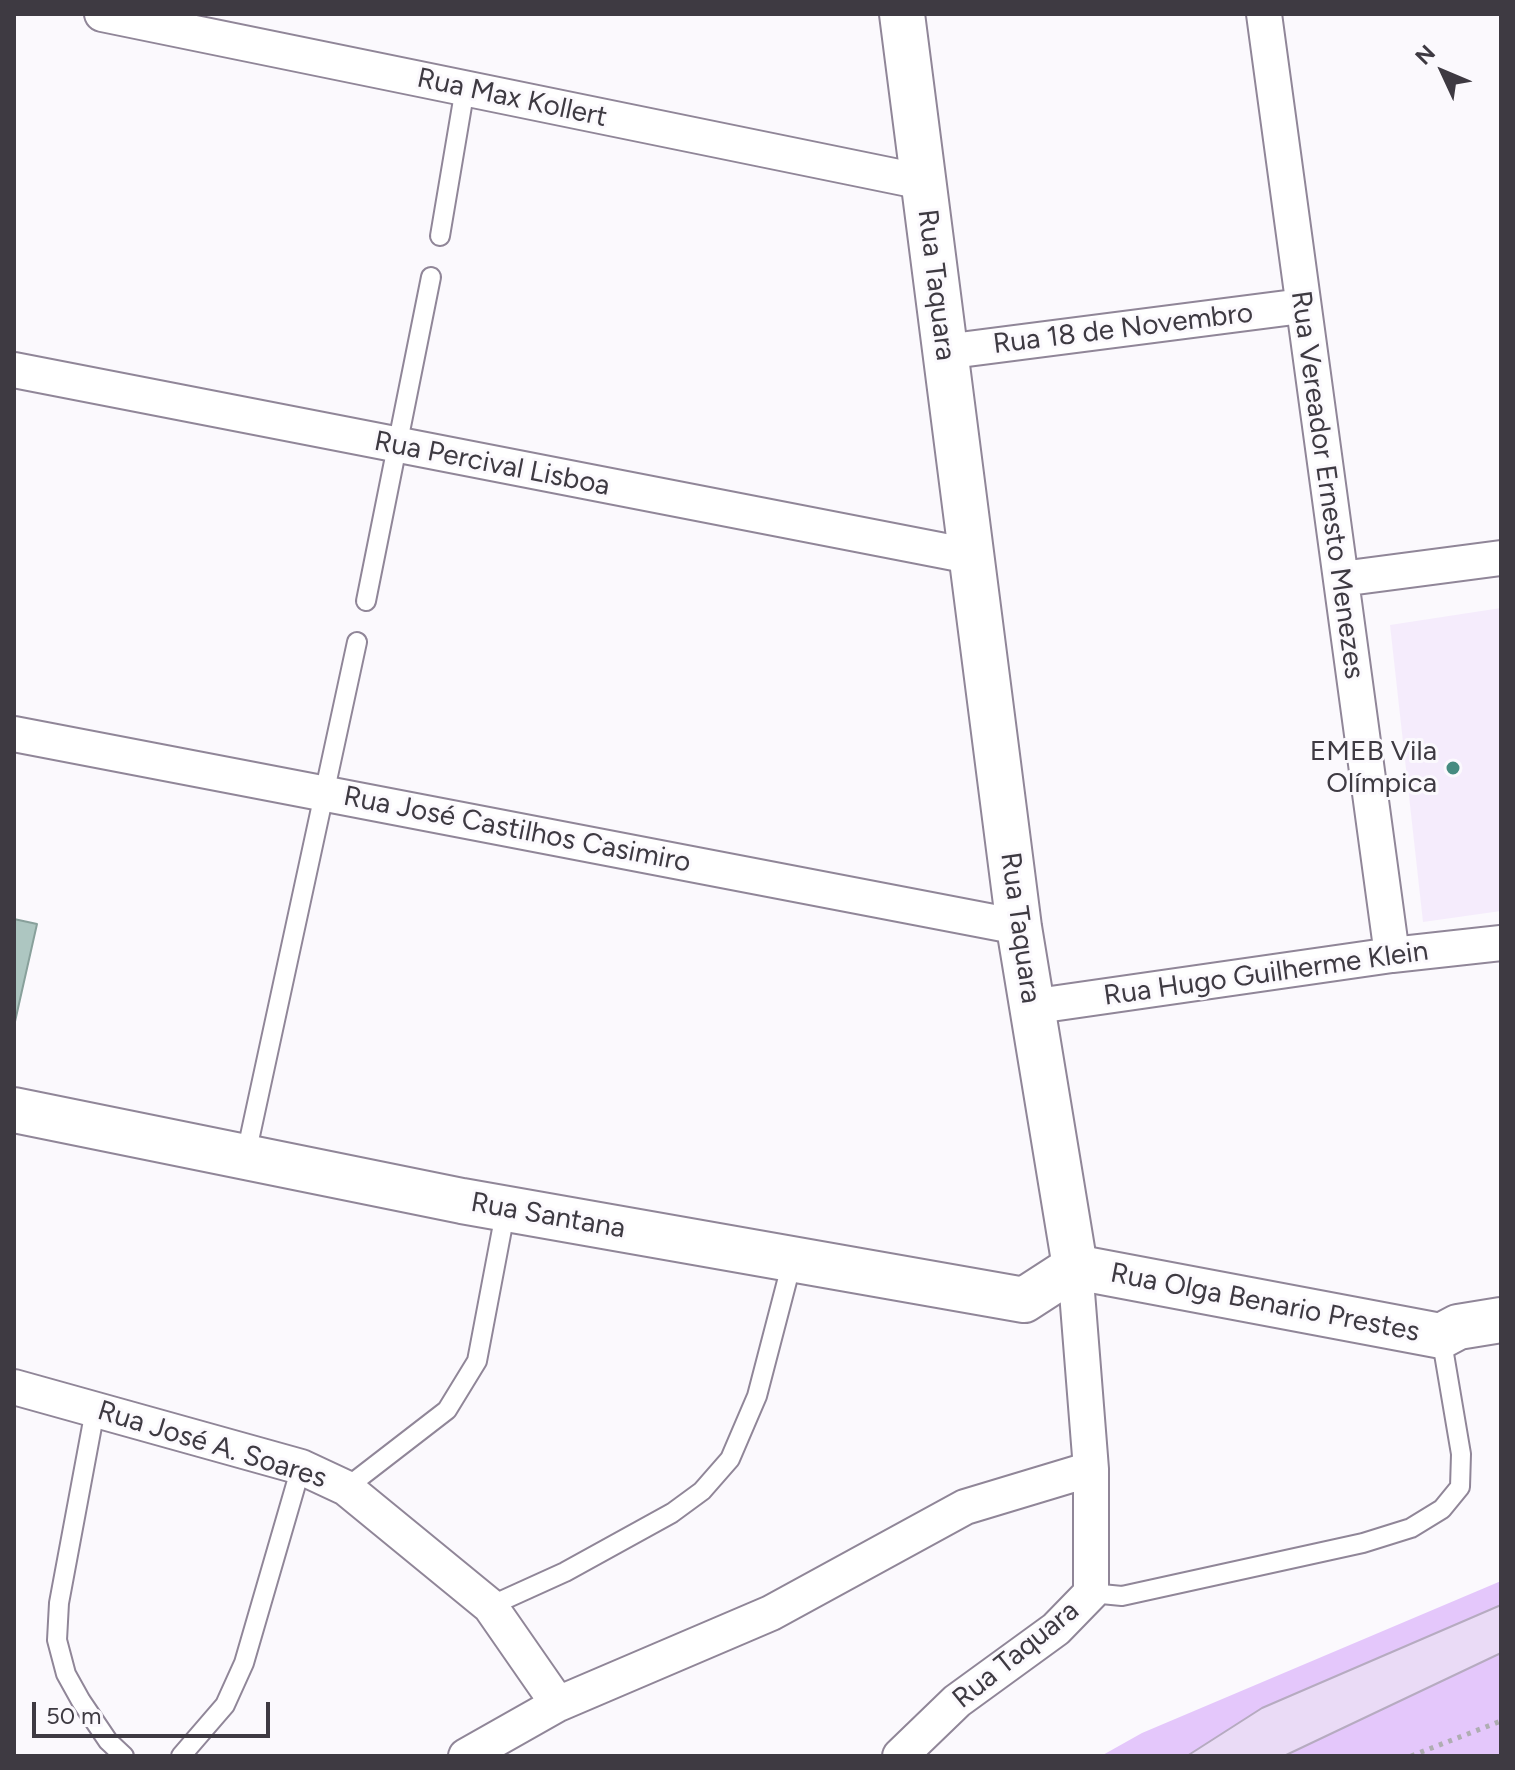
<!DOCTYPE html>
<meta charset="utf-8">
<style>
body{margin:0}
#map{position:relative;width:1515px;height:1770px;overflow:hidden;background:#fbf9fd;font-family:Figtree,sans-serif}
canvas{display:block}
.frame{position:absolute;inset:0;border:16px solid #3e3a42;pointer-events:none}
.north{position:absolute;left:1403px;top:32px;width:80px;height:80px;-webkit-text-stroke:6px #fbf9fd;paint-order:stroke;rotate:314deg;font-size:22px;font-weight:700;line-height:32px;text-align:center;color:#3e3a42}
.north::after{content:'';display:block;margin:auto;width:28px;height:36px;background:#3e3a42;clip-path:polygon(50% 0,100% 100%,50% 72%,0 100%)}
.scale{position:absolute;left:32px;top:1702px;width:238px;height:36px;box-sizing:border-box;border:4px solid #3e3a42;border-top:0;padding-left:10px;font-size:24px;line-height:28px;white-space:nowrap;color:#3e3a42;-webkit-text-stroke:6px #fbf9fd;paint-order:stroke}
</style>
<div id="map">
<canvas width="1515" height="1770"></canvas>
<div class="frame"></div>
<div class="north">N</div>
<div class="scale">50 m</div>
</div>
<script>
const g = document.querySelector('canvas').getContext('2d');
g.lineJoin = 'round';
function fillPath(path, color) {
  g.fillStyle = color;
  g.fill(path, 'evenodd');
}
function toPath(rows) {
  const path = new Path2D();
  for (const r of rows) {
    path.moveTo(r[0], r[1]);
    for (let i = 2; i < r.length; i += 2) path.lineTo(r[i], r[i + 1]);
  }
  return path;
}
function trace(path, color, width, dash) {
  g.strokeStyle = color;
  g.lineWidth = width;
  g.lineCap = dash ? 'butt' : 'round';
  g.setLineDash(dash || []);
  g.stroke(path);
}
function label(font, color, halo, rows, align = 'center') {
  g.font = font + ' Figtree,sans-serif';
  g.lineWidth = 6;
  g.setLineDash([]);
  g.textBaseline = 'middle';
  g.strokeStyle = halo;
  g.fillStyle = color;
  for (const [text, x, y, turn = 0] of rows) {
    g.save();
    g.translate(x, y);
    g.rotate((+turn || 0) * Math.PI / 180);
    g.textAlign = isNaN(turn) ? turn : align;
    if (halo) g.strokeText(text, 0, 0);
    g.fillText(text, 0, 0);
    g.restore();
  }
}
fillPath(toPath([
 [1501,608,1501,911,1423,922,1390,625]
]), '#f5ecfc');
fillPath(toPath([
 [1501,1581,1501,1605,1262,1708,1187,1756,1101,1756,1142,1733],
 [1501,1653,1501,1756,1284,1756]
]), '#e4c7fb');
const water = toPath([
 [1501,1605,1501,1653,1284,1756,1187,1756,1262,1708,1501,1605]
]);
fillPath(water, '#eadbf6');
trace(water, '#b6abc0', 2);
const building = toPath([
 [14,919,37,924,14,1026,14,919]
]);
fillPath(building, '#adc6c1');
trace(building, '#88a09b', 2);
const service = toPath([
 [440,236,465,88],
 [366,601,431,277],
 [245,1159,357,642],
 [95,1410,59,1603,57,1640,66,1674,81,1701,108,1741,124,1756],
 [346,1488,447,1410,477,1361,506,1208],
 [1091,1593,1122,1596,1363,1543,1411,1528,1442,1509,1460,1487,1461,1454,1441,1336],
 [490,1606,565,1572,672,1513,702,1491,730,1459,757,1396,793,1258],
 [181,1756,225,1705,244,1663,301,1467]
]);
const minor = toPath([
 [102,14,923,182],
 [1264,14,1392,955],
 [944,352,1302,306],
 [14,370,970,556],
 [1341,579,1501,558],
 [14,734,1019,927],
 [1030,1007,1392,955,1501,943],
 [14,1387,301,1467,346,1488,490,1606,558,1704],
 [466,1756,558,1704,771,1613,965,1507,1091,1469],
 [900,1756,957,1701,1056,1629,1091,1593,1091,1469,1075,1267]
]);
const tertiary = toPath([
 [902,14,1019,927,1075,1267]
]);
const secondary = toPath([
 [14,1110,462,1201,1024,1300,1075,1267,1441,1336,1458,1327,1501,1320]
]);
trace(service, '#908698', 22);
trace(minor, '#908698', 38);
trace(tertiary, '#908698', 48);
trace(secondary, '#908698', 48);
trace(toPath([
 [1411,1756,1501,1721]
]), '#afadb2', 5, [4, 6]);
trace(service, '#fff', 18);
trace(minor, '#fff', 34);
trace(tertiary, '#fff', 44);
trace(secondary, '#fff', 44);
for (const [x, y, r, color] of [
 [1453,768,8,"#468b80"]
]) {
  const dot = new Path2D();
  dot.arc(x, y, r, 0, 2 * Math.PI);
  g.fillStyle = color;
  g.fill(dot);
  trace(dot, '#fbf9fd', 3);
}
label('28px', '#3e3a42', '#fbf9fd', [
 ["Rua Max Kollert",512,98,12],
 ["Rua Taquara",936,285,83],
 ["Rua 18 de Novembro",1123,329,-7],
 ["Rua Percival Lisboa",492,464,11],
 ["Rua Vereador Ernesto Menezes",1327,485,82],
 ["Rua José Castilhos Casimiro",517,830,11],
 ["Rua Taquara",1020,928,82],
 ["Rua Hugo Guilherme Klein",1266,974,-8],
 ["Rua Santana",548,1216,10],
 ["Rua Olga Benario Prestes",1265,1303,11],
 ["Rua José A. Soares",212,1445,17],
 ["Rua Taquara",1016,1655,-39]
]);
label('28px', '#3e3a42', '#fbf9fd', [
 ["EMEB Vila",1437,752],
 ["Olímpica",1437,784]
], 'right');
</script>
